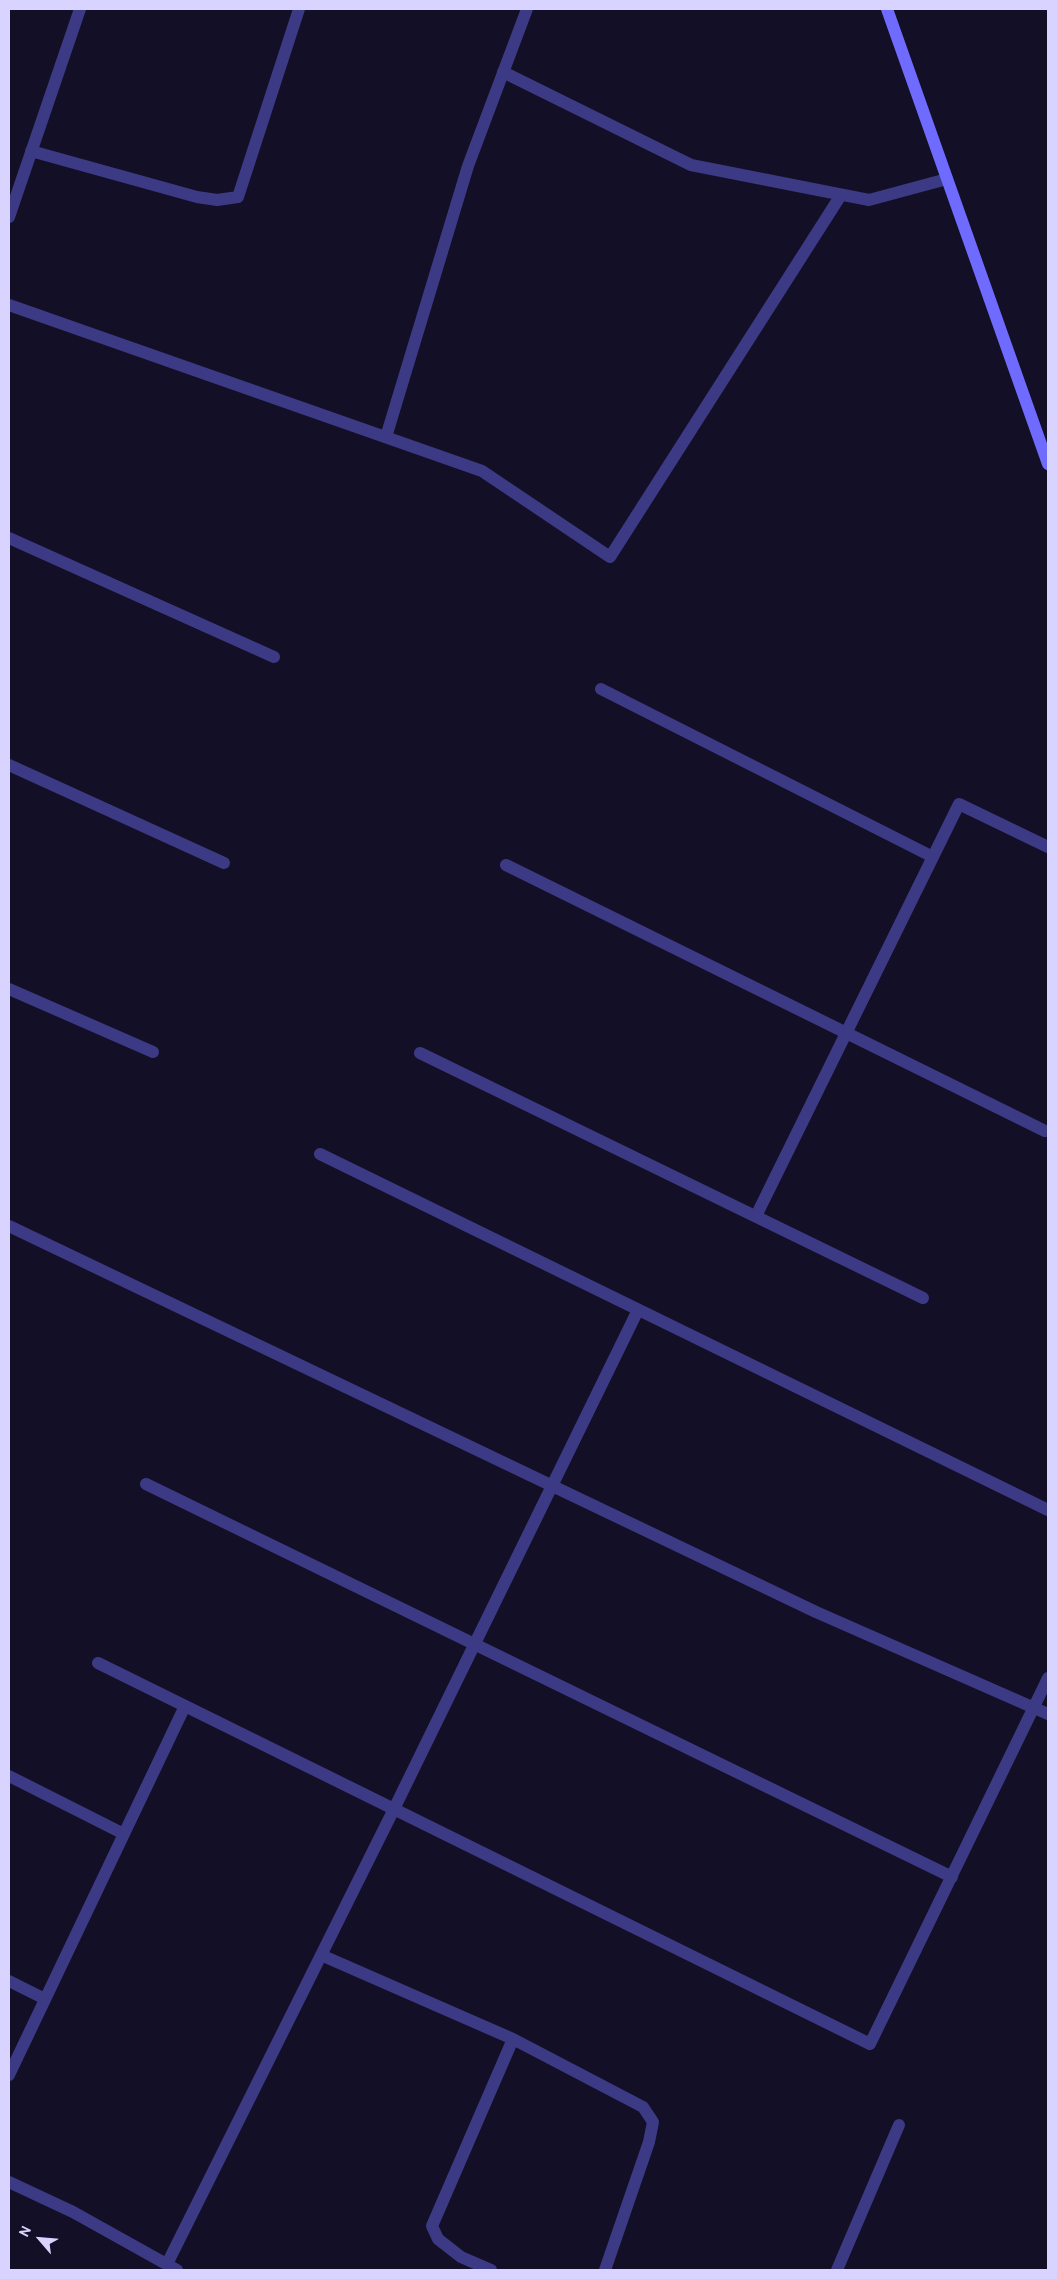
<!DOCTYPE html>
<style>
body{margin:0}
#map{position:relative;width:1057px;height:2279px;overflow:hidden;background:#130f26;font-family:Overpass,sans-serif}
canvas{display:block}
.frame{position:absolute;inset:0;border:10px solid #d9d4ff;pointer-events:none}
.north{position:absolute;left:15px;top:2214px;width:50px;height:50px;-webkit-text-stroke:4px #130f26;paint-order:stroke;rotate:297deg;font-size:14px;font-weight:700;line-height:20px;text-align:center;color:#d9d4ff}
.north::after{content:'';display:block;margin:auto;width:18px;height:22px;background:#d9d4ff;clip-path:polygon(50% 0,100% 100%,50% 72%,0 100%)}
</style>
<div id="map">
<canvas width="1057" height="2279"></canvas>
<div class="frame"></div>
<div class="north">N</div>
</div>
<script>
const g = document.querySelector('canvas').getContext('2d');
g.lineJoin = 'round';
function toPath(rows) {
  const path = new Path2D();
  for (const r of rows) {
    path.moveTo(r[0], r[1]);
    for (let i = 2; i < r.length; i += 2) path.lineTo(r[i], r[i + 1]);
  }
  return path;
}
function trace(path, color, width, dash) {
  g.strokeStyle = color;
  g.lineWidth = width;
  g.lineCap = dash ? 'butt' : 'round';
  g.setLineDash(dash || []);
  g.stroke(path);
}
trace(toPath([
 [503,72,691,165,869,200,947,179],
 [31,151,197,197,217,200,238,197,299,9],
 [9,217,80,9],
 [9,305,482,471,610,557,841,195],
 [386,437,468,166,527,9],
 [9,538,274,657],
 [601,689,933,857],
 [9,765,224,863],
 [506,865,1045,1131],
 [9,989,153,1052],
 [420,1053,923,1298],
 [320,1154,1048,1510],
 [756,1216,959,804,1048,847],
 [9,1226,816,1612,1048,1714],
 [146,1484,952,1877],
 [98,1663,870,2044,1048,1678],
 [9,1776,124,1834],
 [321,1955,513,2039,643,2107,653,2122,649,2142,605,2270],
 [9,1981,45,1999],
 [9,2075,185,1706],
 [9,2182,73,2212,177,2270],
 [167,2264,394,1809,638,1310],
 [491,2270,461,2257,438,2239,432,2226,513,2039],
 [837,2270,899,2125]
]), '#3d3a85', 12);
trace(toPath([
 [887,9,1048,464]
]), '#6f6bff', 12);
</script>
